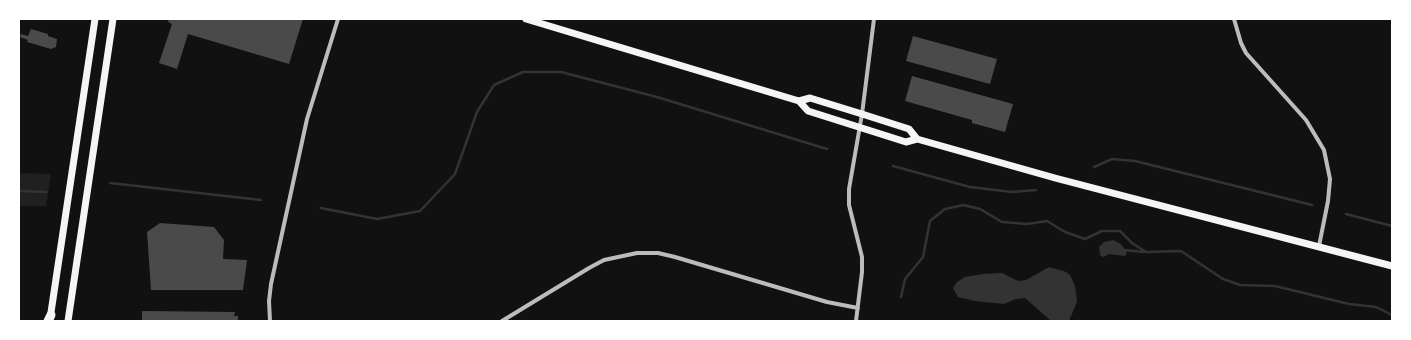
<!DOCTYPE html>
<style>
body{margin:0}
#map{position:relative;width:1411px;height:340px;overflow:hidden;background:#111;font-family:"DejaVu Sans",sans-serif}
canvas{display:block}
.frame{position:absolute;inset:0;border:20px solid #fff;pointer-events:none}
</style>
<div id="map">
<canvas width="1411" height="340"></canvas>
<div class="frame"></div>
</div>
<script>
const g = document.querySelector('canvas').getContext('2d');
g.lineJoin = 'round';
function fillPath(path, color) {
  g.fillStyle = color;
  g.fill(path, 'evenodd');
}
function toPath(rows) {
  const path = new Path2D();
  for (const r of rows) {
    path.moveTo(r[0], r[1]);
    for (let i = 2; i < r.length; i += 2) path.lineTo(r[i], r[i + 1]);
  }
  return path;
}
function trace(path, color, width, dash) {
  g.strokeStyle = color;
  g.lineWidth = width;
  g.lineCap = dash ? 'butt' : 'round';
  g.setLineDash(dash || []);
  g.stroke(path);
}
fillPath(toPath([
 [19,173,51,174,46,206,19,206]
]), '#202020');
fillPath(toPath([
 [1113,240,1121,244,1127,253,1125,256,1109,254,1103,257,1100,255,1099,247,1104,242],
 [1049,267,1064,271,1070,275,1075,286,1077,302,1069,321,1051,321,1025,298,1016,299,1004,304,975,301,958,297,953,288,957,282,965,277,983,274,1002,273,1018,281,1026,280]
]), '#333');
trace(toPath([
 [893,166,970,187,1012,192,1036,190],
 [1094,167,1112,159,1135,161,1312,205],
 [110,183,261,200],
 [19,191,46,192],
 [321,208,377,219,420,211,455,174,477,112,494,85,523,72,561,72,657,97,827,149],
 [1346,214,1392,226],
 [1123,250,1144,252],
 [901,297,905,279,923,257,930,221,945,209,963,205,980,209,1002,222,1027,224,1047,221,1065,232,1085,239,1102,231,1120,231,1132,243,1146,252,1181,251,1223,279,1240,285,1275,286,1349,304,1376,307,1392,315]
]), '#333', 2.5);
fillPath(toPath([
 [169,19,303,19,289,64,188,34,177,69,159,63,172,24,168,22],
 [31,29,48,34,48,36,57,39,56,47,51,49,27,42,28,40,20,37,21,34,28,36],
 [913,36,997,59,990,84,906,61],
 [912,76,1013,104,1005,132,972,123,972,120,905,101],
 [160,223,214,227,224,240,223,259,247,260,243,290,151,290,147,232],
 [142,311,235,312,234,316,238,316,238,321,142,321]
]), '#4a4a4a');
trace(toPath([
 [1234,19,1241,43,1246,53,1306,120,1324,150,1330,179,1328,201,1319,246],
 [270,321,269,301,271,284,307,119,338,19],
 [502,321,589,268,604,260,637,253,658,253,675,257,827,302,858,308],
 [856,321,862,272,862,257,849,205,849,189,862,114,874,19]
]), '#bcbcbc', 4);
trace(toPath([
 [526,19,779,95,799,101,810,98,862,114,909,129,917,139],
 [799,101,808,111,906,142,917,139,1055,178,1392,266],
 [50,319,95,19],
 [68,321,113,19]
]), '#f5f5f5', 7);
trace(toPath([
 [48,321,51,315]
]), '#f5f5f5', 9);
</script>
